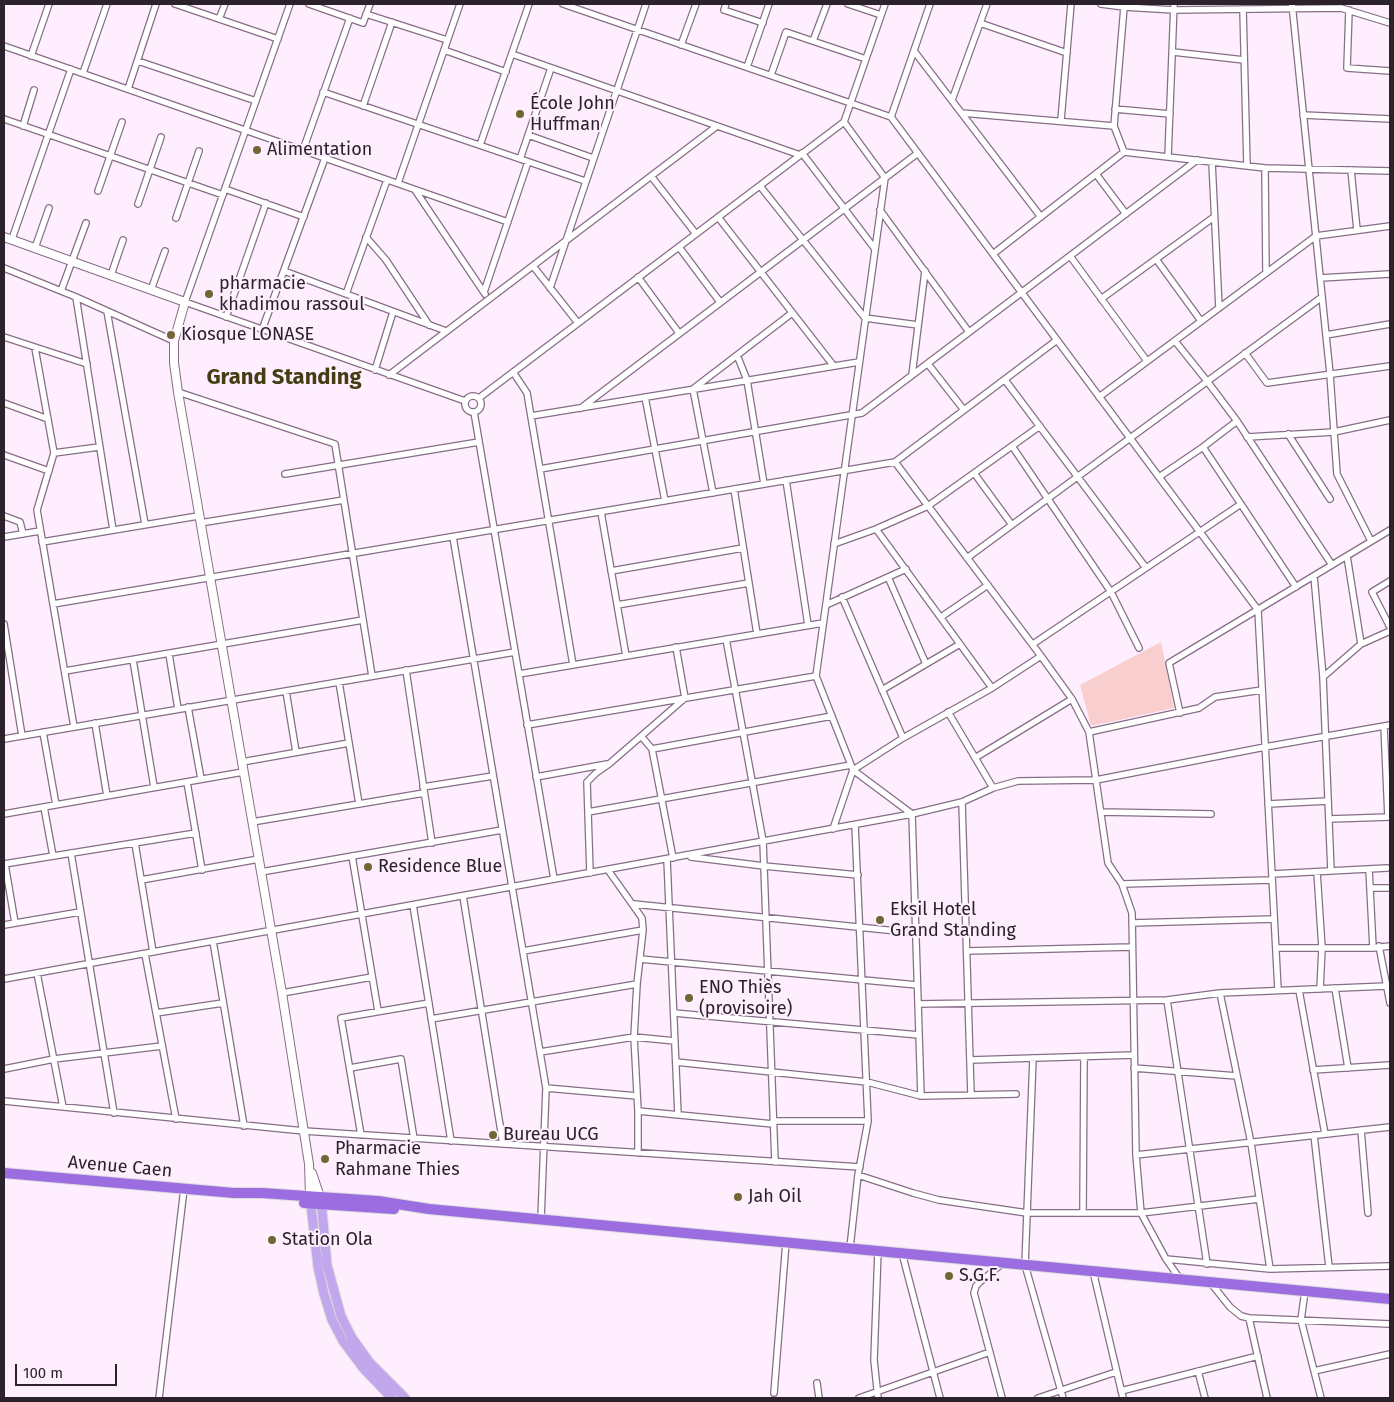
<!DOCTYPE html>
<meta charset="utf-8">
<style>
body{margin:0}
#map{position:relative;width:1394px;height:1402px;overflow:hidden;background:#feeefe;font-family:"Fira Sans",sans-serif}
canvas{display:block}
.frame{position:absolute;inset:0;border:5px solid #2b222b;pointer-events:none}
.scale{position:absolute;left:15px;top:1364px;width:102px;height:22px;box-sizing:border-box;border:2px solid #2b222b;border-top:0;padding-left:6px;font-size:15px;line-height:18px;white-space:nowrap;color:#2b222b;-webkit-text-stroke:4px #feeefe;paint-order:stroke}
</style>
<div id="map">
<canvas width="1394" height="1402"></canvas>
<div class="frame"></div>
<div class="scale">100 m</div>
</div>
<script>
const g = document.querySelector('canvas').getContext('2d');
g.lineJoin = 'round';
function fillPath(path, color) {
  g.fillStyle = color;
  g.fill(path, 'evenodd');
}
function toPath(rows) {
  const path = new Path2D();
  for (const r of rows) {
    if (r.length === 3) {
      path.moveTo(r[0] + r[2], r[1]);
      path.arc(r[0], r[1], r[2], 0, 2 * Math.PI);
      continue;
    }
    path.moveTo(r[0], r[1]);
    for (let i = 2; i < r.length; i += 2) path.lineTo(r[i], r[i + 1]);
  }
  return path;
}
function trace(path, color, width, dash) {
  g.strokeStyle = color;
  g.lineWidth = width;
  g.lineCap = dash ? 'butt' : 'round';
  g.setLineDash(dash || []);
  g.stroke(path);
}
function label(font, color, halo, rows, align = 'center') {
  g.font = font + ' "Fira Sans",sans-serif';
  g.lineWidth = 4;
  g.setLineDash([]);
  g.textBaseline = 'middle';
  g.strokeStyle = halo;
  g.fillStyle = color;
  for (const [text, x, y, turn = 0] of rows) {
    g.save();
    g.translate(x, y);
    g.rotate((+turn || 0) * Math.PI / 180);
    g.textAlign = isNaN(turn) ? turn : align;
    if (halo) g.strokeText(text, 0, 0);
    g.fillText(text, 0, 0);
    g.restore();
  }
}
fillPath(toPath([
 [1161,642,1174,708,1091,726,1080,685]
]), '#f8cfce');
const street = toPath([
 [175,4,278,39],
 [290,4,185,302,465,401],
 [309,4,363,23,370,4],
 [563,4,891,117,1258,610,1278,990],
 [726,4,724,10,763,23],
 [848,4,881,15],
 [1101,4,1124,7,1174,10,1341,8,1390,23],
 [1292,4,1330,374,1337,474,1371,541],
 [1124,7,1114,126,1124,152],
 [1243,9,1247,166],
 [1349,10,1347,68,1390,71],
 [366,14,447,40],
 [219,19,225,4],
 [980,23,1067,53],
 [813,41,827,4],
 [681,45,696,4],
 [4,46,508,222],
 [444,50,506,72],
 [914,51,1041,217],
 [1173,52,1244,60],
 [512,54,800,155],
 [31,56,49,4],
 [138,61,256,101],
 [747,67,769,4],
 [83,73,107,4],
 [771,75,786,32,866,59],
 [128,89,156,4],
 [323,92,585,181],
 [952,100,987,4],
 [363,106,392,22],
 [1115,109,1170,114],
 [962,113,1114,126],
 [1303,115,1390,119],
 [891,117,930,4],
 [4,119,223,195],
 [1061,120,1071,4],
 [844,122,885,178,816,676,853,770,912,814],
 [23,126,34,90],
 [528,135,593,158],
 [480,145,529,4],
 [303,150,350,18],
 [802,153,875,249],
 [1168,157,1174,4],
 [520,159,551,68],
 [1212,162,1219,308],
 [1265,168,1266,273],
 [1351,170,1357,230],
 [1096,174,1126,214],
 [651,176,696,234],
 [398,183,460,4],
 [760,186,865,318,918,325],
 [225,189,304,217],
 [415,190,485,294],
 [98,191,122,122],
 [138,204,161,137],
 [880,210,969,332],
 [718,217,833,365],
 [176,218,199,151],
 [366,237,386,260,429,325],
 [12,239,71,69],
 [679,247,720,302],
 [35,248,49,208],
 [993,254,1124,152,1265,168,1390,171],
 [1070,256,1147,361],
 [1156,259,1201,321],
 [533,266,578,323],
 [4,268,76,297,174,341],
 [284,271,446,331],
 [111,275,123,240],
 [638,277,679,333],
 [1320,278,1390,274],
 [550,288,646,4],
 [151,290,165,251],
 [61,291,86,223],
 [484,292,528,162],
 [346,294,387,180],
 [76,297,113,530],
 [1101,299,1214,217],
 [107,311,145,524],
 [226,317,266,203],
 [262,330,325,158],
 [1326,335,1390,324],
 [4,337,87,364],
 [1175,341,1207,381,1237,421,1332,565],
 [35,348,54,453,37,510,74,727],
 [1245,353,1267,383,1390,366],
 [737,355,747,380,764,484],
 [928,364,964,410],
 [375,370,393,312],
 [513,372,527,393,573,665],
 [389,375,717,126],
 [912,375,925,271],
 [1005,380,1146,568],
 [178,392,335,444,372,676],
 [473,404,8],
 [645,397,665,501],
 [1099,397,1316,236,1390,226],
 [479,398,844,122,885,4],
 [4,403,48,419],
 [581,408,918,153],
 [474,412,554,879],
 [531,416,859,362],
 [1288,434,1330,499],
 [1247,437,1334,432,1390,420],
 [1012,446,1111,592,1139,648],
 [1203,447,1296,587],
 [54,453,99,447],
 [4,455,49,471],
 [895,462,1041,656,1072,699,1089,732,1108,863,1122,884,1132,913,1136,1155,1141,1213,1166,1259,1180,1279],
 [540,469,862,413,1197,160],
 [974,473,1012,525],
 [285,474,479,442],
 [1159,477,1203,447,1237,421],
 [786,480,808,625],
 [734,489,757,634],
 [713,493,693,389,792,313],
 [601,512,626,656],
 [4,516,20,522,23,534],
 [200,523,344,500],
 [876,529,992,688],
 [4,537,40,531],
 [453,537,546,1088,541,1219],
 [42,542,198,516],
 [834,544,876,529,928,506,1040,426],
 [1347,556,1361,644],
 [967,558,1322,297],
 [611,571,743,548],
 [1314,576,1323,677,1331,871],
 [888,577,926,664],
 [1390,581,1372,592,1390,627],
 [842,597,903,738],
 [53,604,895,462,1057,340],
 [617,605,749,583],
 [826,605,906,569],
 [941,617,988,585],
 [4,624,22,736],
 [726,639,763,841,775,1162],
 [1033,644,1241,504],
 [169,654,178,709],
 [133,660,154,787],
 [406,670,432,843],
 [65,671,363,620],
 [519,674,823,623],
 [1323,677,1361,644,1390,631],
 [339,682,359,804],
 [882,690,960,644],
 [286,691,296,752],
 [188,707,201,779],
 [948,712,993,788],
 [1180,713,1169,663,1390,530],
 [95,723,107,796],
 [527,725,816,676],
 [1384,726,1388,817],
 [43,732,56,805],
 [1089,732,1199,708,1215,697,1262,690],
 [641,736,652,749,673,858],
 [4,739,515,652],
 [652,749,832,716],
 [975,758,1072,699],
 [242,762,349,743],
 [536,777,607,764],
 [187,782,202,870],
 [423,787,493,776],
 [962,802,971,1095],
 [1268,804,1328,801],
 [44,807,53,856],
 [588,812,851,765],
 [1101,812,1211,814],
 [4,814,243,772],
 [912,814,921,1096],
 [1329,819,1390,817],
 [252,822,424,793],
 [833,829,853,770,903,738,992,688,1041,656],
 [135,843,153,952],
 [71,853,114,1113],
 [352,856,378,1011],
 [691,857,764,866,858,875],
 [667,859,678,1115],
 [4,864,196,833],
 [5,864,15,923],
 [1369,869,1373,948],
 [608,870,642,918,643,930,637,984,634,1037,638,1111,638,1153],
 [261,872,502,830],
 [1317,872,1322,948,1320,989],
 [590,873,587,782,596,773,609,764,685,698,676,647],
 [1272,874,1387,868],
 [141,880,259,859],
 [1122,884,1272,880],
 [1370,888,1390,888],
 [463,896,503,1144],
 [634,904,916,933],
 [413,905,451,1141],
 [1132,923,1274,919],
 [4,925,80,912],
 [213,941,244,1126],
 [1379,946,1390,1003],
 [1276,948,1373,948,1390,946],
 [523,951,643,930],
 [967,951,1132,947],
 [145,954,176,1119],
 [640,959,917,985],
 [37,973,63,1107],
 [4,979,912,814,962,802,993,788,1018,781,1096,780,1265,747,1390,725],
 [1335,988,1348,1068],
 [1299,990,1325,1134],
 [282,993,372,977],
 [1220,993,1251,1143,1270,1269],
 [1167,1000,1207,1264],
 [918,1004,1167,1000,1220,993,1387,986],
 [156,1013,223,1003],
 [674,1013,919,1035],
 [431,1019,637,984],
 [540,1052,634,1037,675,1041],
 [1033,1058,1025,1265,1063,1398],
 [970,1060,1134,1055],
 [676,1062,867,1082,921,1096,1016,1094],
 [350,1068,401,1059,414,1139],
 [1134,1068,1237,1076],
 [4,1069,54,1059,162,1046],
 [1313,1070,1390,1065],
 [546,1088,637,1096],
 [4,1101,304,1131,860,1167],
 [638,1111,773,1124],
 [773,1121,868,1121],
 [1361,1130,1368,1213],
 [361,1135,341,1018,429,1003],
 [1314,1135,1329,1267],
 [1136,1155,1390,1127],
 [858,1175,913,1193,939,1200,1027,1213,1141,1213,1259,1199],
 [1083,1213,1084,1057],
 [850,1248,858,1175,868,1121,855,825],
 [878,1251,874,1360,878,1398],
 [902,1253,940,1398],
 [1166,1259,1270,1269,1390,1266],
 [1093,1271,1123,1398],
 [1210,1282,1230,1307,1241,1316,1249,1318,1390,1324],
 [1305,1291,1301,1320,1321,1398],
 [1249,1318,1267,1398],
 [1198,1371,1205,1398],
 [1314,1371,1390,1354],
 [817,1383,819,1398],
 [1121,1391,1258,1356],
 [774,1393,786,1242],
 [159,1398,184,1189],
 [859,1398,990,1352],
 [1002,1398,974,1293,976,1286,980,1282,1003,1263],
 [1038,1398,1116,1372]
]);
const secondary = toPath([
 [4,237,185,302,174,341,174,363,178,392,282,993,309,1164,310,1196],
 [312,1173,320,1197]
]);
const primary = toPath([
 [310,1197,318,1267,324,1294,332,1320,343,1341,364,1369,392,1398],
 [321,1199,327,1265,341,1316,352,1338,370,1363,405,1398]
]);
const highway = toPath([
 [4,1173,234,1193,262,1193,378,1201,429,1209,1390,1299],
 [304,1203,394,1209]
]);
trace(street, '#866e86', 8);
trace(secondary, '#866e86', 10);
trace(primary, '#dddcdd', 11);
trace(highway, '#dddcdd', 12);
trace(street, '#fff', 5.5);
trace(secondary, '#fff', 8);
trace(primary, '#c3a7ec', 9);
trace(highway, '#9b6de0', 10);
for (const [x, y, r, color] of [
 [520,114,5,"#716734"],
 [257,150,5,"#716734"],
 [209,294,5,"#716734"],
 [171,335,5,"#716734"],
 [368,867,5,"#716734"],
 [880,920,5,"#716734"],
 [689,998,5,"#716734"],
 [493,1135,5,"#716734"],
 [325,1159,5,"#716734"],
 [738,1197,5,"#716734"],
 [272,1240,5,"#716734"],
 [949,1276,5,"#716734"]
]) {
  const dot = new Path2D();
  dot.arc(x, y, r, 0, 2 * Math.PI);
  g.fillStyle = color;
  g.fill(dot);
  trace(dot, '#feeefe', 2);
}
label('18px', '#2b222b', '#feeefe', [
 ["École John",530,104],
 ["Huffman",530,125],
 ["Alimentation",267,150],
 ["pharmacie",219,284],
 ["khadimou rassoul",219,305],
 ["Kiosque LONASE",181,335],
 ["Residence Blue",378,867],
 ["Eksil Hotel",890,910],
 ["Grand Standing",890,931],
 ["ENO Thiès",699,988],
 ["(provisoire)",699,1009],
 ["Bureau UCG",503,1135],
 ["Pharmacie",335,1149],
 ["Rahmane Thies",335,1170],
 ["Jah Oil",748,1197],
 ["Station Ola",282,1240],
 ["S.G.F.",959,1276]
], 'left');
label('18px', '#2b222b', '#feeefe', [
 ["Avenue Caen",120,1167,5]
]);
label('bold 22px', '#443d13', '#feeefe', [
 ["Grand Standing",284,378]
]);
</script>
